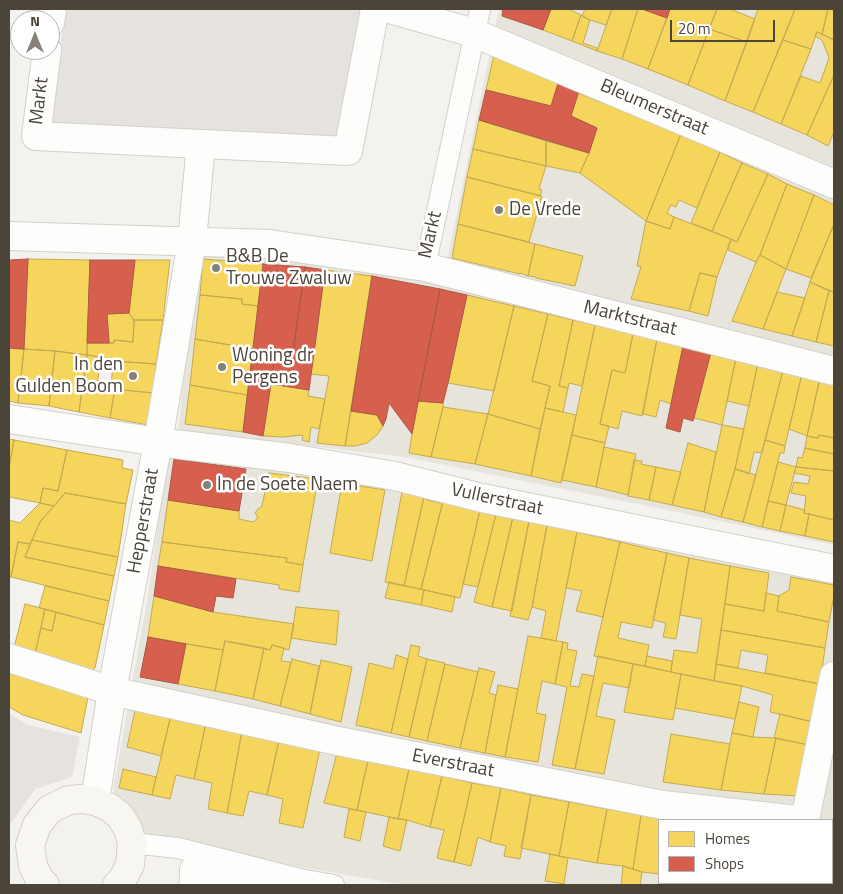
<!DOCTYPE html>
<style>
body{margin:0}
#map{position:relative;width:843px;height:894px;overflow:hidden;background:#f4f2ee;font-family:"Titillium Web",sans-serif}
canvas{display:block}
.frame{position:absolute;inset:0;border:10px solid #4b4439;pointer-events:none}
.legend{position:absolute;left:658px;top:819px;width:175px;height:65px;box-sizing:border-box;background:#fff;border:1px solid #b7b4b0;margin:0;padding:6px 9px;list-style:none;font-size:15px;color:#4b4439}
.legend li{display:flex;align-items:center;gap:10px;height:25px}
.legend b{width:25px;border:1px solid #b7b4b0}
.north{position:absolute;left:10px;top:10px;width:50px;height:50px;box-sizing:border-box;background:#fff;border:1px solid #b7b4b0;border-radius:50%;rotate:0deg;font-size:14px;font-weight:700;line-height:20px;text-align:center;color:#4b4439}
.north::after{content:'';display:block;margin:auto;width:18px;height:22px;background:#868178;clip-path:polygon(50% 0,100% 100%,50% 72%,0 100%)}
.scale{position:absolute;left:670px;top:20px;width:105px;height:22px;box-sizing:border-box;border:2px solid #4b4439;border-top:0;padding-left:6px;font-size:15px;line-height:18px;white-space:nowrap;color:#4b4439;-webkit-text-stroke:4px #fff;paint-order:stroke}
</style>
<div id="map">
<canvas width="843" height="894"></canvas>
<div class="frame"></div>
<ul class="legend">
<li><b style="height:14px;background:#f6d55c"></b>Homes</li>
<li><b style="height:14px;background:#d6604d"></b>Shops</li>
</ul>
<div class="north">N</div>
<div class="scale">20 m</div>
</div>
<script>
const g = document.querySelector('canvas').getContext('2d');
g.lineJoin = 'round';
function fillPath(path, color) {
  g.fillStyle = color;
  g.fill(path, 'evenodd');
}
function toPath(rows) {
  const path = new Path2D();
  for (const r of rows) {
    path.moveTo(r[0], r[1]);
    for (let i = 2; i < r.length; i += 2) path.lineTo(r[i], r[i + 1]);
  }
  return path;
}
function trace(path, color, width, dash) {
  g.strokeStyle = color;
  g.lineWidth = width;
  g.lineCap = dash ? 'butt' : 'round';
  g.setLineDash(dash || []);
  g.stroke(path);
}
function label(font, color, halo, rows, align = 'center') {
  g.font = font + ' "Titillium Web",sans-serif';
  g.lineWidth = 5;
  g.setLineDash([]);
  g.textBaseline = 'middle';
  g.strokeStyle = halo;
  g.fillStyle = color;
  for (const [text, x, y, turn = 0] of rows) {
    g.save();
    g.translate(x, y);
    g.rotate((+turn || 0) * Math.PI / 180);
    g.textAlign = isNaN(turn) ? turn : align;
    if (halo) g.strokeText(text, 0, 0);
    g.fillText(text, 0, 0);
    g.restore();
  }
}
fillPath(toPath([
 [499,9,834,9,834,545,667,510,405,457,178,431,198,255,305,261,442,285],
 [175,451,410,490,659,548,834,581,834,885,404,885,152,841,113,790,147,601,168,455],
 [659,820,832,820,832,883,659,883]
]), '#e7e4dc');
fillPath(toPath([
 [66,9,362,9,337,137,47,122],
 [9,713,28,725,80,737,72,777,35,789,10,825,10,885,9,885]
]), '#e6e3df');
const homes = toPath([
 [551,9,568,9,581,15,572,41,543,30,551,9],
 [585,9,612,9,606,25,590,20,582,16,585,9],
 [612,9,638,9,622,59,597,51,612,9],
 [638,9,642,9,667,18,648,69,622,59,638,9],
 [670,9,717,9,688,85,648,69,670,9],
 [717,9,730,9,755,19,747,42,709,29,717,9],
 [758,9,795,9,753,112,725,101,758,9],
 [795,9,828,9,822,34,817,32,811,49,783,40,795,9],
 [828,9,834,9,834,40,822,34,828,9],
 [581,15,590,20,583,43,597,48,597,51,572,41,581,15],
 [709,29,747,42,725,101,688,85,709,29],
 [817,32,834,40,834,75,807,135,781,124,801,76,820,83,829,58,822,40,815,36,817,32],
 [783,40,811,49,781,124,753,112,783,40],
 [494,55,560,77,551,106,486,90,494,55],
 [834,75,834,132,828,146,807,135,834,75],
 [578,93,681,134,646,221,580,173,589,153,597,128,571,116,578,93],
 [479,120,546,141,546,166,473,149,479,120],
 [681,134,720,152,697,208,679,200,676,207,671,205,667,213,674,217,670,229,646,221,681,134],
 [546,141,589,153,580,173,546,166,546,141],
 [473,149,546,166,539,189,542,190,540,196,467,177,473,149],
 [720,152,742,163,712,231,691,223,720,152],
 [742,163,768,174,737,242,712,231,742,163],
 [768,174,787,184,760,255,756,262,728,250,731,239,737,242,768,174],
 [467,177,542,196,529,242,458,224,467,177],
 [787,184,814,195,786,269,760,255,787,184],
 [814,195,834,205,834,224,811,278,786,269,814,195],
 [674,217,731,239,717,277,700,273,689,311,631,299,641,267,637,266,646,221,670,229,674,217],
 [458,224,535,244,528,276,520,273,520,274,452,258,458,224],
 [834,224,834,292,810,282,834,224],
 [535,244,583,256,575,286,536,278,536,277,528,276,535,244],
 [760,255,786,269,763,329,732,321,756,262,760,255],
 [28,259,90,260,87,355,55,351,24,349,28,259],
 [203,259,263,264,258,306,242,304,242,299,200,295,203,259],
 [135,260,170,260,163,320,134,320,129,313,135,260],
 [325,270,372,276,345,446,317,443,329,376,311,374,325,270],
 [700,273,717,277,708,316,689,311,700,273],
 [810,282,829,291,816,342,792,336,810,282],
 [829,291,834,292,834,346,816,342,829,291],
 [777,292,805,298,792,336,763,329,777,292],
 [200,295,242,299,242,304,258,306,253,349,195,339,200,295],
 [467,295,514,306,494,391,448,383,467,295],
 [514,306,548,314,532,381,550,386,540,429,488,414,514,306],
 [129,313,134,320,133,342,114,340,114,343,109,343,107,314,129,313],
 [548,314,573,320,559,386,568,388,563,412,545,408,550,386,532,381,548,314],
 [134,320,163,320,156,364,113,361,113,359,87,355,87,343,114,343,114,340,133,342,134,320],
 [573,320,595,325,582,386,569,383,568,388,559,386,573,320],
 [595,325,633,334,625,373,612,370,600,424,609,426,605,443,572,435,595,325],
 [633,334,657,339,642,416,622,411,618,429,600,424,612,370,625,373,633,334],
 [195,339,253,349,247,395,190,385,195,339],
 [657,339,683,346,671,404,660,400,656,417,643,414,657,339],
 [9,348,24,349,18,403,9,401,9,348],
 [24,349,55,351,49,406,18,403,24,349],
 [55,351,87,355,79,412,49,406,55,351],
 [711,352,736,358,722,425,694,418,711,352],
 [87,355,101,357,97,386,83,383,87,355],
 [736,358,758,363,749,406,727,401,736,358],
 [113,361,156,364,153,393,111,389,113,361],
 [758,363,783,370,762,453,754,452,749,474,735,469,758,363],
 [783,370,802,374,785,446,765,440,783,370],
 [802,374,820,378,807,436,789,429,802,374],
 [820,378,834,382,834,438,819,435,818,438,807,436,820,378],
 [83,383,115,389,110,418,79,412,83,383],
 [271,384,309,390,308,396,325,399,319,429,311,427,309,442,302,440,303,435,283,437,263,436,271,384],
 [190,385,247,395,243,432,185,424,190,385],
 [115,389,153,393,148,425,110,418,115,389],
 [418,401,443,403,443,407,431,457,409,453,412,434,418,401],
 [443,407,488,414,475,464,431,457,443,407],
 [545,408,576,415,561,483,531,476,545,408],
 [351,411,377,415,383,426,377,435,367,443,355,446,345,446,351,411],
 [488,414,540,429,531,476,475,464,488,414],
 [722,425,744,429,735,469,721,517,704,512,722,425],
 [572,435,605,443,596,487,562,480,572,435],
 [819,435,834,438,834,454,805,448,807,436,818,438,819,435],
 [9,439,14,440,9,468,9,439],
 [14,440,67,450,58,491,43,488,40,503,9,497,9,468,14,440],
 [765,440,785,446,784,453,780,453,762,527,743,522,765,440],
 [688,443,716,452,704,512,672,505,688,443],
 [604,447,636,454,628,495,596,487,604,447],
 [805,448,834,454,834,471,796,467,798,457,802,458,805,448],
 [67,450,123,460,122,468,133,470,126,504,65,493,54,506,40,503,43,488,58,491,67,450],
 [634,460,642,461,641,464,656,467,649,500,628,496,634,460],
 [778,462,796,467,786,505,768,501,778,462],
 [656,467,681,472,672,505,649,500,656,467],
 [796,467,834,471,834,520,804,513,806,496,791,493,794,482,808,484,810,476,794,473,796,467],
 [735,469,756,475,743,522,721,517,735,469],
 [269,473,318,479,303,565,286,562,287,558,162,542,168,500,239,511,239,519,253,522,258,518,255,513,257,510,262,506,269,473],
 [342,483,385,490,372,561,330,553,342,483],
 [402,492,424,497,404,586,385,582,402,492],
 [65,493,126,504,118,557,32,540,40,522,65,493],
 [424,497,427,498,427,500,440,503,441,501,443,501,421,589,404,586,424,497],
 [443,501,480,510,460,598,421,589,443,501],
 [768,501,786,505,780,531,762,527,768,501],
 [40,503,54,506,40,522,30,544,18,542,11,577,9,577,9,520,20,523,40,503],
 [786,505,805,510,804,513,809,514,805,536,780,531,786,505],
 [480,510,496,514,478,587,463,584,480,510],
 [496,514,513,517,492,607,474,602,496,514],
 [809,514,834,520,834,542,805,536,809,514],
 [513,517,529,521,512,611,492,607,513,517],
 [529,521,547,525,532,607,528,620,510,616,529,521],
 [547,525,577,532,556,641,541,638,546,611,532,607,547,525],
 [577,532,620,542,603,617,576,611,582,591,566,588,577,532],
 [32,540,118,557,114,576,25,557,32,540],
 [18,542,30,544,25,557,114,576,109,601,11,577,18,542],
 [162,542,287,558,286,562,303,565,299,592,279,589,279,585,158,566,162,542],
 [620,542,667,553,652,628,621,622,618,638,649,645,645,666,594,656,620,542],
 [667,553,689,558,676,639,663,637,666,623,653,620,667,553],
 [689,558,730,566,714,681,671,672,674,650,697,653,702,619,680,615,689,558],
 [730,566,769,573,764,611,725,604,730,566],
 [791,577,834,585,834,595,829,622,777,611,779,596,789,590,791,577],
 [389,582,424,590,421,605,385,598,389,582],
 [45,586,109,601,104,625,39,608,45,586],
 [424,590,455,597,452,612,421,605,424,590],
 [766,593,779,596,777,611,829,622,825,648,721,630,725,604,764,611,766,593],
 [154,596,213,612,294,624,289,650,272,645,270,650,225,641,223,650,148,637,154,596],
 [25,604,45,609,35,654,14,648,25,604],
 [296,607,339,611,336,645,291,638,296,607],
 [45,609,56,612,52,631,41,628,45,609],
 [56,612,104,625,95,668,91,671,35,654,41,628,52,631,56,612],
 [721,630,825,648,820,684,765,673,768,655,741,650,738,668,716,664,721,630],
 [528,636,563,642,555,684,542,681,536,713,546,715,538,762,505,757,528,636],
 [225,641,264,648,253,699,215,691,225,641],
 [563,642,568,643,567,649,577,651,570,686,579,687,582,674,594,676,575,769,552,765,567,687,555,684,563,642],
 [186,644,223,650,215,691,178,684,186,644],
 [272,645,284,648,281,661,291,662,280,706,253,699,264,648,270,650,272,645],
 [411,645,420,647,418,656,427,659,409,737,391,733,411,645],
 [396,655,408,659,391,733,356,725,369,663,393,669,396,655],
 [598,656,633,664,629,688,603,683,596,716,615,720,604,774,575,769,598,656],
 [647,656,672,661,671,672,645,666,647,656],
 [292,659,319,666,310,714,280,706,292,659],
 [427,659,445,663,427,741,409,737,427,659],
 [321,660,352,667,341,722,310,714,321,660],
 [445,664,478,672,460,748,427,741,445,664],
 [633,664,681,674,673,720,624,712,633,664],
 [716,664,820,684,813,722,770,712,773,695,742,686,714,681,716,664],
 [479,668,495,672,489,693,496,695,485,753,460,748,479,668],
 [9,672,88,697,81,733,23,715,9,707,9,672],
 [681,674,742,686,735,719,675,708,681,674],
 [498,685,518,689,505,757,485,753,498,685],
 [739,702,759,707,753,737,732,733,739,702],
 [136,706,171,715,161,756,127,747,136,706],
 [780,714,813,722,809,745,774,738,780,714],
 [171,715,206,723,194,779,176,775,170,799,152,795,171,715],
 [206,723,242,731,227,813,208,809,212,783,194,779,206,723],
 [242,731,279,740,267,795,249,791,243,816,227,813,242,731],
 [732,733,753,737,776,738,764,794,721,790,732,733],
 [671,734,730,744,721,790,663,782,671,734],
 [776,738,809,745,799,796,764,794,776,738],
 [279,740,320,749,303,828,279,823,283,799,267,795,279,740],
 [337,753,368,760,357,810,324,803,337,753],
 [368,760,409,769,398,819,357,810,368,760],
 [123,769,156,777,152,795,119,788,123,769],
 [409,769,442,776,430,827,407,820,398,819,409,769],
 [442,776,472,783,454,862,437,858,444,830,430,827,442,776],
 [472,783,501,788,490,842,478,837,471,866,454,862,472,783],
 [501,788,531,795,520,859,504,856,506,846,490,842,501,788],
 [531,795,569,802,559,856,521,848,531,795],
 [569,802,607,809,597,863,559,856,569,802],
 [349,809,366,812,360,841,344,837,349,809],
 [607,809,641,815,633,869,623,866,597,863,607,809],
 [641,815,666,820,659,820,659,874,642,872,633,869,641,815],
 [389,817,407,820,400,851,383,846,389,817],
 [550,854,568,858,564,884,545,881,550,854],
 [623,866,642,872,640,885,621,885,623,866],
 [749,883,786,883,785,885,753,885,749,884,749,883]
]);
fillPath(homes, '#f6d55c');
trace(homes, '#c3aa52', 1);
const shops = toPath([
 [503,9,551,9,543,30,502,16,503,9],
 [642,9,670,9,667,18,642,9],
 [560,77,579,91,571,116,597,128,589,153,479,120,486,90,551,106,560,77],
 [28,259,24,349,9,348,9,260,28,259],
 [90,260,135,260,129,313,107,314,109,343,87,343,90,260],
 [263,264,305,267,293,353,276,351,263,436,243,432,263,264],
 [305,267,325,270,309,390,271,384,276,351,293,353,305,267],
 [372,276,440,289,412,434,389,403,386,419,383,426,377,415,351,411,372,276],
 [440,289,467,295,448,383,443,403,418,401,440,289],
 [683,346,711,352,693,421,683,418,680,432,666,428,683,346],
 [174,459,246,469,239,511,168,500,174,459],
 [158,566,236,579,233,598,216,596,213,612,154,596,158,566],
 [148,637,186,644,178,684,140,677,148,637]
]);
fillPath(shops, '#d6604d');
trace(shops, '#ac5847', 1);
const lane = toPath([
 [425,267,480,9],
 [132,843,178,848,300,879,334,885]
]);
const street = toPath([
 [390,9,474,33,834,184],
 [50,23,52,9],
 [47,50,36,136,348,151,375,9],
 [9,236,270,244,425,267,834,371],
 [9,419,158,442,290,458,395,476,482,498,834,569],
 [9,658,112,691,338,741,663,805,797,820],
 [95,801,112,691,158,442,192,241,201,144],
 [805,820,834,676],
 [193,885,194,880,194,870,270,885]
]);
const secondary = toPath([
 [45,885,39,878,33,866,30,845,37,825,50,809,69,800,82,799,95,801,109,807,120,816,128,829,132,843,130,865,122,880,117,885]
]);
trace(lane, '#d2d0cb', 22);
trace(street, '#d2d0cb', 30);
trace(secondary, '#d3cfc5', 30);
trace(lane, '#fdfdfc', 20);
trace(street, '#fdfdfc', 28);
trace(secondary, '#f7f6f1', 28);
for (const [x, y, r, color] of [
 [499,210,5,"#868178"],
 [216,268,5,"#868178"],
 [222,367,5,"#868178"],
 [133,376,5,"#868178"],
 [207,485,5,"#868178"]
]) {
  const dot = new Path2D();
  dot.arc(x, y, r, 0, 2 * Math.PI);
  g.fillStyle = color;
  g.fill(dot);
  trace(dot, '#fff', 2);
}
label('19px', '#4b4439', '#fff', [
 ["Markt",40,101,-83],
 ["Bleumerstraat",654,108,23],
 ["Markt",431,235,-77],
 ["Marktstraat",630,319,14],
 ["Vullerstraat",497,500,12],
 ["Hepperstraat",144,521,-80],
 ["Everstraat",453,764,11]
]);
label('19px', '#4b4439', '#fff', [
 ["De Vrede",509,210],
 ["B&B De",226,257],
 ["Trouwe Zwaluw",226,279],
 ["Woning dr",232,356],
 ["Pergens",232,378],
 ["In den",123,365,"right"],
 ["Gulden Boom",123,387,"right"],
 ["In de Soete Naem",217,485]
], 'left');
</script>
